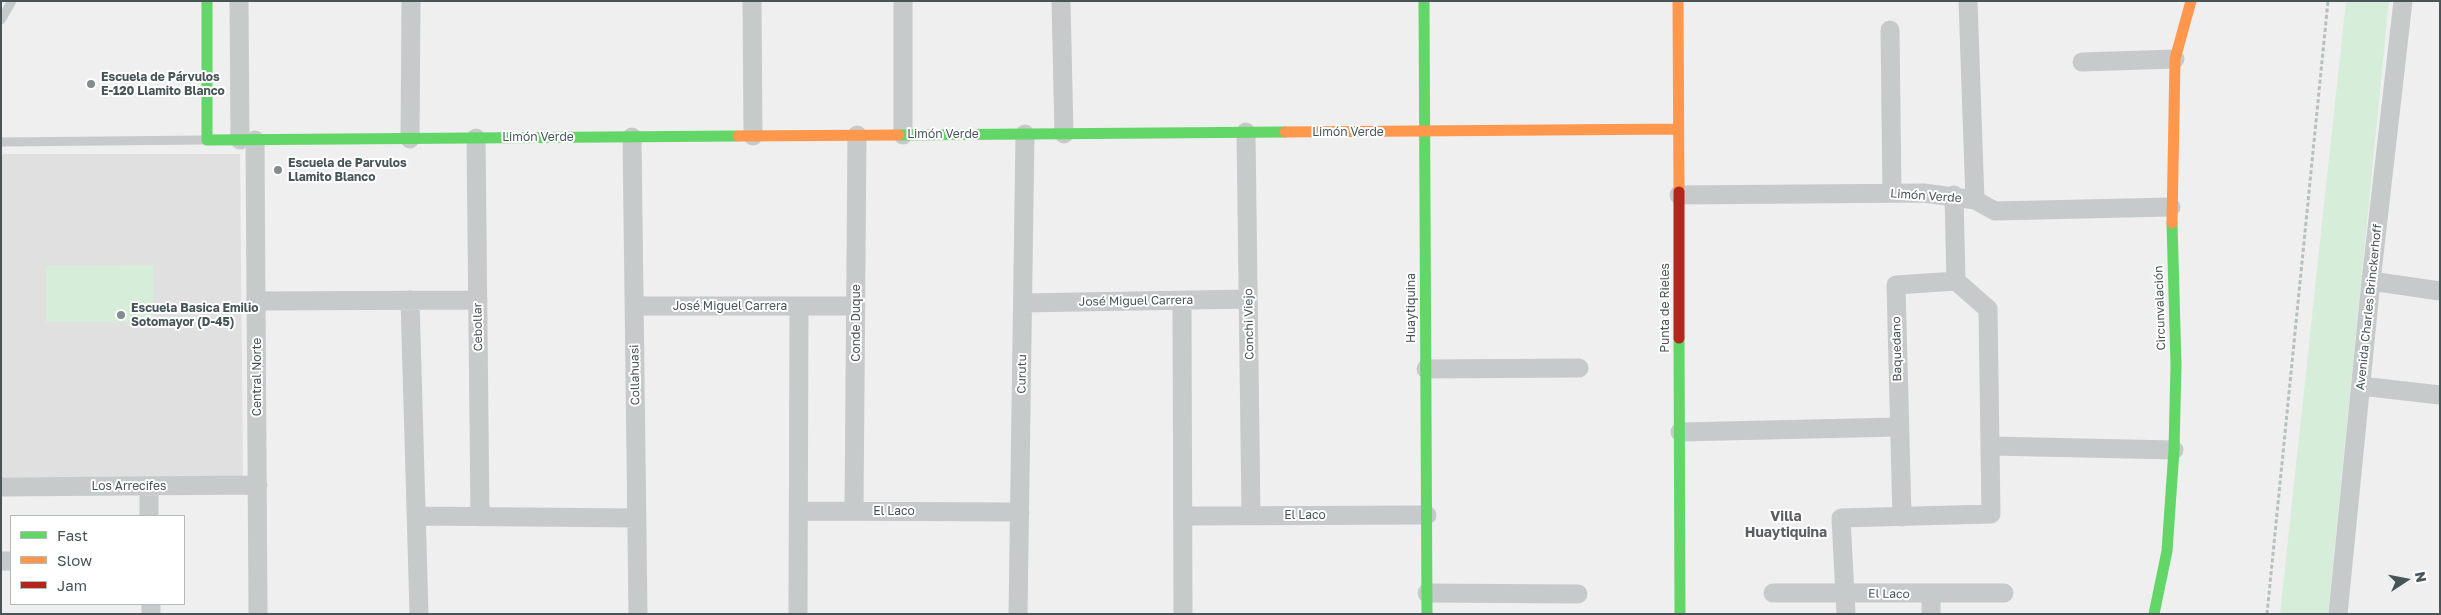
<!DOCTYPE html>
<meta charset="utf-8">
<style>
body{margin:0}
#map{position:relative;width:2441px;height:615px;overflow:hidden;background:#efefef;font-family:"Golos Text",sans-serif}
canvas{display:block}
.frame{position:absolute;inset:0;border:2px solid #475559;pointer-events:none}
.legend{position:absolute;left:10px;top:515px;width:175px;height:90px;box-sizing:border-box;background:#fff;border:1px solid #b5bbbd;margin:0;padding:6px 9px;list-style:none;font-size:15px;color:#475559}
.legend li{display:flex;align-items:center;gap:10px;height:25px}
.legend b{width:25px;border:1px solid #b5bbbd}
.north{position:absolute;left:2381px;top:555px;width:50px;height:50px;-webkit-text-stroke:4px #fff;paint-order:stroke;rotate:79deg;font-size:14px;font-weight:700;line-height:20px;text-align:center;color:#475559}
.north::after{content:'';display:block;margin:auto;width:18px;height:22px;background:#475559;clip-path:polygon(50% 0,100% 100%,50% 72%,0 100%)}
</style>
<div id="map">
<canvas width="2441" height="615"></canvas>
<div class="frame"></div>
<ul class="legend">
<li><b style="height:6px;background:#63d668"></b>Fast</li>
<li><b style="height:6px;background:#ff974d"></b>Slow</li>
<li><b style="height:6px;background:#b3261e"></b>Jam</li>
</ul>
<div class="north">N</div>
</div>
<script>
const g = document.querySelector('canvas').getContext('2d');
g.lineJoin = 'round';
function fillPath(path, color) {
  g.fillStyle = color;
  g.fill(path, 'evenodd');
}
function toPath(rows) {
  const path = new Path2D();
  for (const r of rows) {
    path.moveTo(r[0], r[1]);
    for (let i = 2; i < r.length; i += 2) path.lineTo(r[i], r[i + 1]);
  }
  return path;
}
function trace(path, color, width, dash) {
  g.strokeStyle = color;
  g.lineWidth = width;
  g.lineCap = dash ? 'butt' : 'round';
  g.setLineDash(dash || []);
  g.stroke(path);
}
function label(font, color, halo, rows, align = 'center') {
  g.font = font + ' "Golos Text",sans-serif';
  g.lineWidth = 4;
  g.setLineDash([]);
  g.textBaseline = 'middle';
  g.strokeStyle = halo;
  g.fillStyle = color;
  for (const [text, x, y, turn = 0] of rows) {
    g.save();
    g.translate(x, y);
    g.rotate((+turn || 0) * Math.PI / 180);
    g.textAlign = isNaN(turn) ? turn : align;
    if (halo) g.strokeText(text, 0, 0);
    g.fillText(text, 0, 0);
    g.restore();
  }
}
fillPath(toPath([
 [1,154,240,154,243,477,1,477]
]), '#e1e0e0');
fillPath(toPath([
 [2346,1,2389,1,2328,614,2280,614],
 [153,265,154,322,46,322,46,266]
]), '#d5edd9');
trace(toPath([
 [2267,614,2328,1]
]), '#b6c1bc', 3, [4, 2.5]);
trace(toPath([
 [1,20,12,1],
 [1,142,204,140]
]), '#c6caca', 9);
trace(toPath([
 [239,1,240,140],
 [752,1,753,136],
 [903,1,903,135],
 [1061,1,1064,134],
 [1968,1,1975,200],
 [1890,30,1892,193],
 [2082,62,2175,59],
 [1246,132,1251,515],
 [632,137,638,614],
 [476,138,480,517],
 [410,139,411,1],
 [255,140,258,614],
 [1679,195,1924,193,1975,200,1995,211,2171,207],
 [1954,195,1956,281],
 [2371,281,2440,291],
 [410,300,419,614],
 [256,301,478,300],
 [1182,301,1183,614],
 [1023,303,1248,299],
 [634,306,856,306],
 [1426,369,1579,368],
 [2361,386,2440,395],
 [1680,432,1898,427],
 [1991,446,2174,450],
 [149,486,149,516],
 [1,487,258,485],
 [799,511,1020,512],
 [854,511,857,135],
 [416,516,637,518],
 [1183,516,1427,515],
 [1,561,11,561],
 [1427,593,1578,594],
 [1773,593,2004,593],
 [151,604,151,614],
 [798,614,799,306],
 [1018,614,1025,134],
 [1846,614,1841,518,1991,514,1988,309,1956,281,1896,285,1902,517],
 [1931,614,1931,594],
 [2338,614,2371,281,2403,1]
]), '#c6caca', 19);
trace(toPath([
 [207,1,207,140,738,136],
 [1424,1,1427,614],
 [899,135,1285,132],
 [1679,338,1680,614],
 [2154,614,2167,551,2174,450,2176,365,2172,223]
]), '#63d668', 11);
trace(toPath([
 [1678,1,1679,192],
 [1285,132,1678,129],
 [738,136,899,135],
 [2172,223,2175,59,2191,1]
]), '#ff974d', 11);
trace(toPath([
 [1679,192,1679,338]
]), '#b3261e', 11);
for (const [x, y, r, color] of [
 [91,84,5,"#828b8e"],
 [278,170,5,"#828b8e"],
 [121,315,5,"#828b8e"]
]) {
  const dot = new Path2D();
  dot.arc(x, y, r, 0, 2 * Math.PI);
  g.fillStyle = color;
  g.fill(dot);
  trace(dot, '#fff', 2);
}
label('bold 12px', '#475559', '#fff', [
 ["Escuela de Párvulos",101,77],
 ["E-120 Llamito Blanco",101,91],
 ["Escuela de Parvulos",288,163],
 ["Llamito Blanco",288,177],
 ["Escuela Basica Emilio",131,308],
 ["Sotomayor (D-45)",131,322]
], 'left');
label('12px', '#475559', '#fff', [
 ["Limón Verde",1348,132],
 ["Limón Verde",943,134],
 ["Limón Verde",538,137],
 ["Limón Verde",1926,196,4],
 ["José Miguel Carrera",1136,301,-1],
 ["José Miguel Carrera",730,306],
 ["Avenida Charles Brinckerhoff",2369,307,-84],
 ["Huaytiquina",1411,308,-90],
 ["Punta de Rieles",1665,308,-90],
 ["Circunvalación",2160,308,-92],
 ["Conde Duque",856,323,-90],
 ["Conchi Viejo",1249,324,-91],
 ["Cebollar",478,327,-91],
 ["Baquedano",1897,349,-91],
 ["Curutu",1022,374,-89],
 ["Collahuasi",635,375,-91],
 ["Central Norte",257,377,-90],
 ["Los Arrecifes",129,486],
 ["El Laco",894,511],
 ["El Laco",1305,515],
 ["El Laco",1889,594,1]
]);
label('bold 14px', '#5b5f62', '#fff', [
 ["Villa",1786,517],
 ["Huaytiquina",1786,533]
]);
</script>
